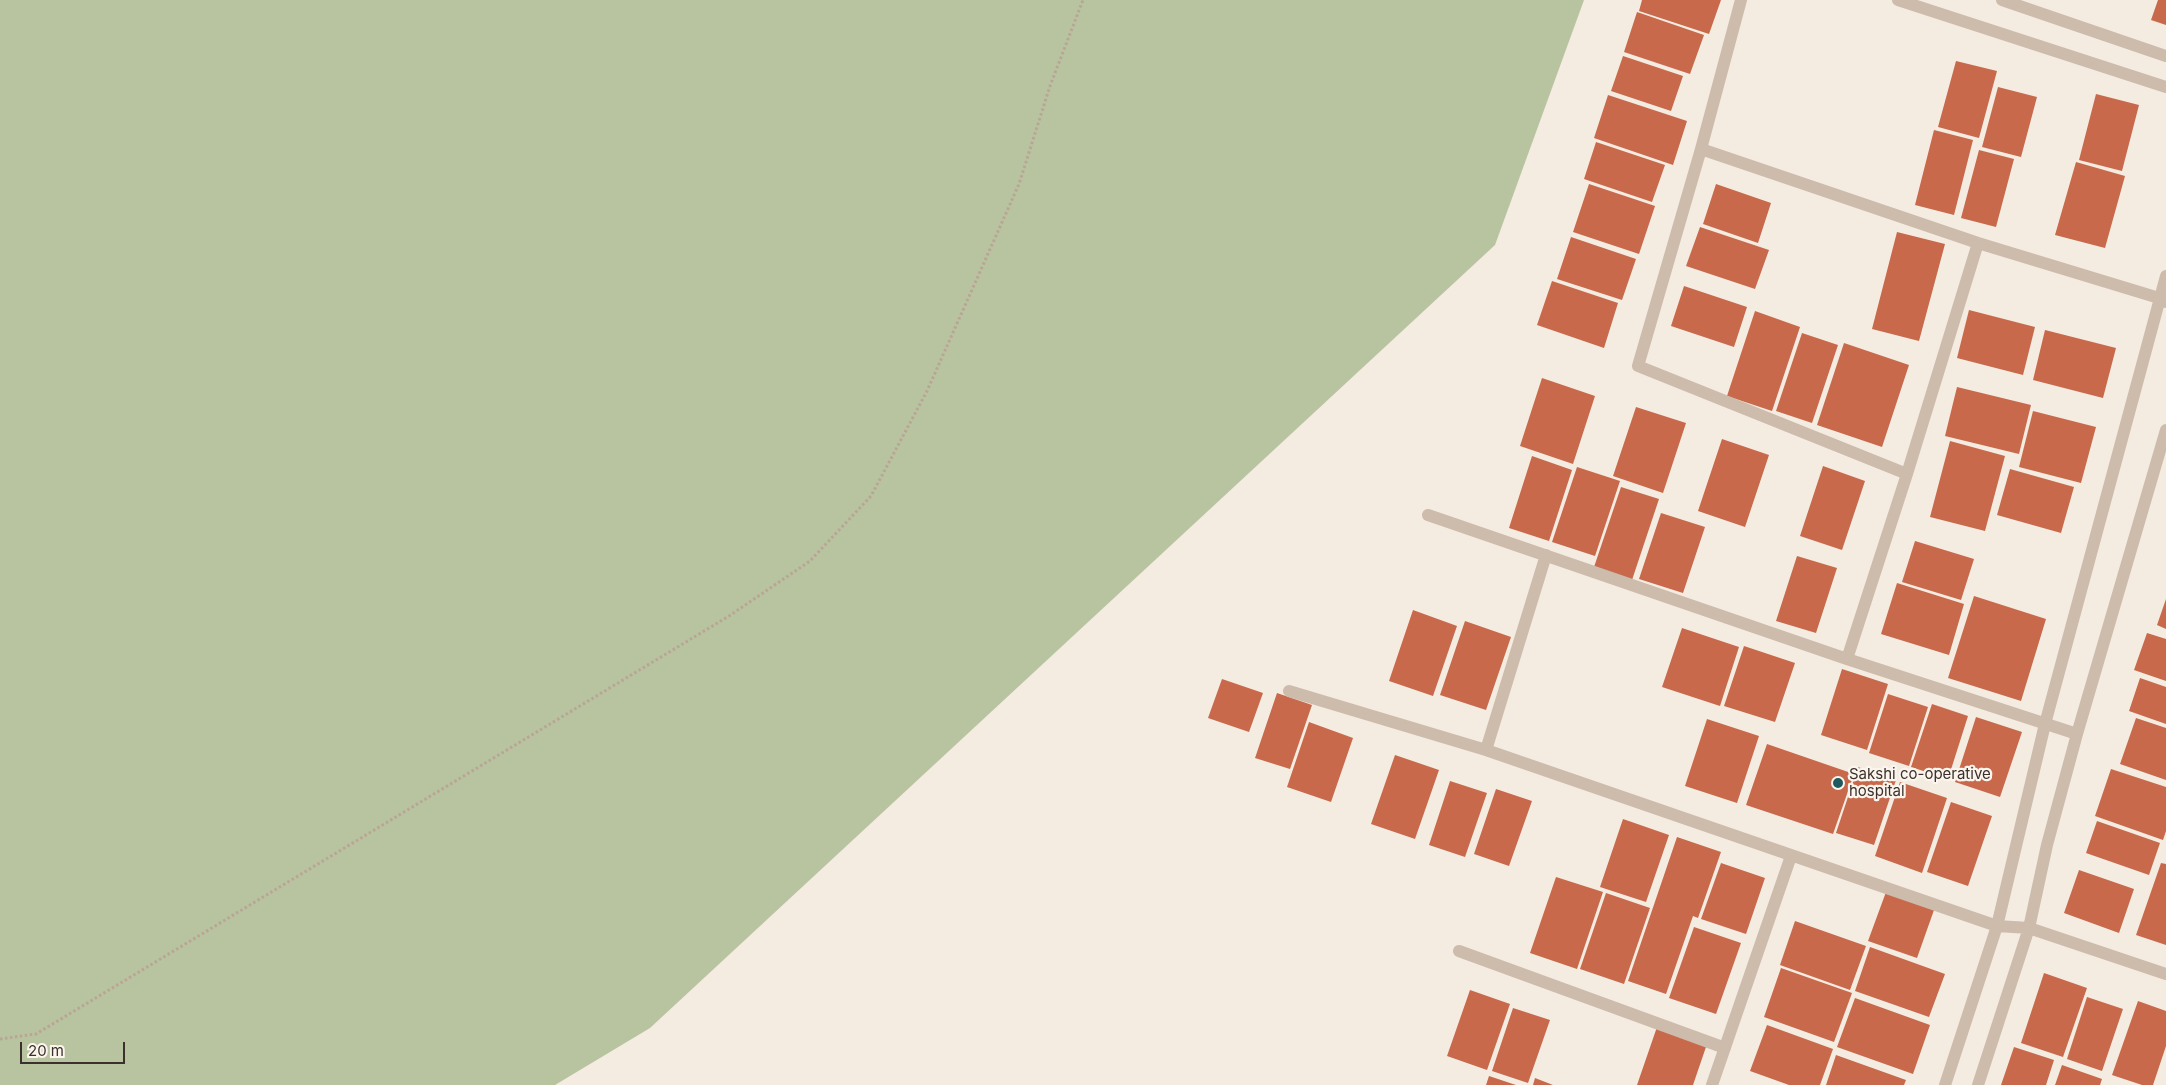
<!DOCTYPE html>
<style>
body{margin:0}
#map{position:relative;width:2166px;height:1085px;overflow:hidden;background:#f4ebe1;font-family:Inter,sans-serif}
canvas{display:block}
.scale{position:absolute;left:20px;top:1042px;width:105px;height:22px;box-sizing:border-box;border:2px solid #3b302b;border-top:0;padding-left:6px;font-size:15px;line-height:18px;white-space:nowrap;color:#3b302b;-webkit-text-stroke:4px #fbf5ee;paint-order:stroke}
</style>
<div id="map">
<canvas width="2166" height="1085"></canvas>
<div class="scale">20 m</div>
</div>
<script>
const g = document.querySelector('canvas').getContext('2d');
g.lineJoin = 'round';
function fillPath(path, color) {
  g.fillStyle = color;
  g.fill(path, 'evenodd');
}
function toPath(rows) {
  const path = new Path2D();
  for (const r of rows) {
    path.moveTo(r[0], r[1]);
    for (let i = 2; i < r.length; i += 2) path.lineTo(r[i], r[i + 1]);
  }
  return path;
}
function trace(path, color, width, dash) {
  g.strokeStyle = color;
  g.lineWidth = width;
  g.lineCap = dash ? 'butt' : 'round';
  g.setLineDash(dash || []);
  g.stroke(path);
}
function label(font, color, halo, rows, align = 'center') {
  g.font = font + ' Inter,sans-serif';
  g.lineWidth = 4.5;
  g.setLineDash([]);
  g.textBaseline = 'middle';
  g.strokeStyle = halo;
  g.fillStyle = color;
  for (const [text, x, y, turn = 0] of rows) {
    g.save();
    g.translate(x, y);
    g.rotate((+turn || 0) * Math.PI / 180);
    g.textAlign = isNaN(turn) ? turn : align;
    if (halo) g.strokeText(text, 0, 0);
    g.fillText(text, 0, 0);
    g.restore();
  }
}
fillPath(toPath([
 [0,0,1584,0,1495,245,650,1028,555,1085,0,1085]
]), '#b8c4a0');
fillPath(toPath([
 [1642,0,1721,0,1709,34,1639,11],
 [2158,0,2166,0,2166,25,2151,20],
 [1637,12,1704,35,1690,74,1624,52],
 [1623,56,1683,76,1671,111,1611,91],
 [1956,61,1997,71,1979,138,1938,127],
 [1998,87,2037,97,2021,157,1982,147],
 [2096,94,2139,105,2122,171,2079,160],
 [1608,95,1687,121,1673,165,1594,138],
 [1934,130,1973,140,1954,215,1915,205],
 [1596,142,1665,165,1652,202,1584,179],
 [1979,150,2014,159,1996,227,1961,218],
 [2076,162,2125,176,2105,248,2055,235],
 [1589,184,1655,206,1639,254,1573,232],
 [1716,184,1771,203,1758,243,1703,224],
 [1700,227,1769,250,1755,289,1686,266],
 [1897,232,1945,244,1919,341,1872,329],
 [1571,237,1636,259,1622,300,1557,279],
 [1552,281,1618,303,1604,348,1537,325],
 [1684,286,1747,307,1734,347,1671,326],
 [1969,310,2035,327,2023,375,1957,358],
 [1755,311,1800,327,1772,411,1727,396],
 [2045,330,2116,348,2103,398,2033,380],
 [1802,333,1838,345,1812,423,1776,411],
 [1844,343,1909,365,1882,447,1817,425],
 [1542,378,1595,396,1573,464,1520,446],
 [1957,387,2031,405,2019,454,1945,436],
 [1636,407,1686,423,1663,493,1613,476],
 [2033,411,2096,427,2081,483,2019,467],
 [1722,439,1769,455,1745,527,1698,511],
 [1950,441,2005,456,1985,531,1930,517],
 [1532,456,1572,470,1549,541,1509,528],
 [1823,466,1865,481,1842,550,1800,536],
 [1577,467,1620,481,1595,556,1552,542],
 [2010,469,2074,487,2061,533,1997,515],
 [1621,487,1659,499,1632,580,1594,567],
 [1661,513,1705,527,1683,593,1639,579],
 [1915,541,1974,559,1961,600,1902,582],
 [1797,556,1837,568,1816,633,1776,621],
 [1897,583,1964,604,1949,655,1881,634],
 [1974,596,2046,619,2021,701,1948,678],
 [2166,599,2166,629,2157,625],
 [1413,610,1457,626,1433,696,1389,681],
 [1465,621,1511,637,1486,710,1440,695],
 [1682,628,1739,647,1720,706,1662,687],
 [2147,633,2166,639,2166,681,2134,670],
 [1744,646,1795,663,1775,722,1724,706],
 [1842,669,1888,684,1867,750,1821,735],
 [2140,678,2166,687,2166,724,2129,711],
 [1222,679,1263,693,1249,732,1208,718],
 [1277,693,1312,705,1290,769,1255,758],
 [1888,694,1928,707,1909,766,1869,753],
 [1932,704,1968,716,1948,779,1911,767],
 [1976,717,2022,732,2000,797,1955,782],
 [2136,718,2166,728,2166,780,2120,764],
 [1707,719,1759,736,1737,803,1685,786],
 [1309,722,1353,738,1331,802,1287,787],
 [1767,744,1854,774,1833,834,1746,805],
 [1395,755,1439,770,1415,839,1371,824],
 [1858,767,1896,780,1874,845,1836,833],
 [2111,769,2166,787,2166,831,2163,840,2095,816],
 [1450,781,1487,793,1465,857,1429,845],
 [1900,782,1947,798,1922,873,1875,856],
 [1496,789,1532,801,1509,866,1474,854],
 [1951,802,1992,816,1968,886,1927,872],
 [1623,819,1669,835,1646,902,1600,887],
 [2097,821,2160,843,2149,875,2086,853],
 [1677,837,1721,852,1698,918,1693,916,1666,994,1628,981],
 [1721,863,1765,878,1746,934,1701,919],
 [2161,863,2166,864,2166,945,2136,935],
 [2079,870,2134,889,2119,933,2064,913],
 [1556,877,1603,892,1577,969,1530,953],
 [1886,892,1934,910,1917,958,1868,941],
 [1606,893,1650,908,1624,984,1580,969],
 [1795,921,1866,946,1850,990,1780,965],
 [1694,927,1741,943,1716,1014,1669,998],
 [1870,947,1945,974,1929,1017,1855,991],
 [1781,968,1852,993,1834,1042,1764,1017],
 [2044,973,2087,988,2063,1057,2021,1043],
 [1470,990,1510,1004,1487,1070,1447,1056],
 [2087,997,2123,1009,2102,1071,2067,1059],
 [1855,998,1930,1025,1913,1074,1837,1047],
 [2138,1001,2166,1011,2166,1046,2153,1085,2142,1085,2112,1075],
 [1513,1008,1550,1020,1528,1083,1492,1071],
 [1767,1025,1833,1049,1820,1085,1789,1085,1750,1071],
 [1657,1027,1707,1044,1693,1085,1637,1085],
 [2014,1047,2054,1060,2046,1085,2001,1085],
 [1836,1055,1906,1080,1904,1085,1826,1085],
 [2062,1065,2102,1079,2100,1085,2055,1085],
 [1489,1076,1516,1085,1486,1085],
 [1535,1078,1553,1085,1533,1085]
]), '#c8694b');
trace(toPath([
 [0,1039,36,1034,729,616,810,561,871,496,927,391,1019,184,1050,86,1083,0]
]), '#b9a596', 3, [2.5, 2.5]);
trace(toPath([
 [1741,0,1701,149,1638,366,1907,474],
 [1898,0,2166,87],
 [2002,0,2166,56],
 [1701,149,1978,243,2159,298,2166,302],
 [1428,515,1847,659,2077,734],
 [1847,659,1907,474,1978,243],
 [1289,691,1486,750,1997,926,2029,928,2166,974],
 [1486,750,1546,555],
 [1459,951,1725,1048],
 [1712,1085,1791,856],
 [1945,1085,1997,926,2045,724,2166,276],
 [1978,1085,2029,928,2047,845,2077,734,2166,430]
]), '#cdbbac', 12);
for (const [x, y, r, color] of [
 [1838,783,6,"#1f5a5e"]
]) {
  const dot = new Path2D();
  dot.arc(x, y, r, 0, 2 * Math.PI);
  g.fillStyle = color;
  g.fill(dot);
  trace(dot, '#fbf5ee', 2);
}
label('15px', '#3b302b', '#fbf5ee', [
 ["Sakshi co-operative",1849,774],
 ["hospital",1849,791]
], 'left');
</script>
